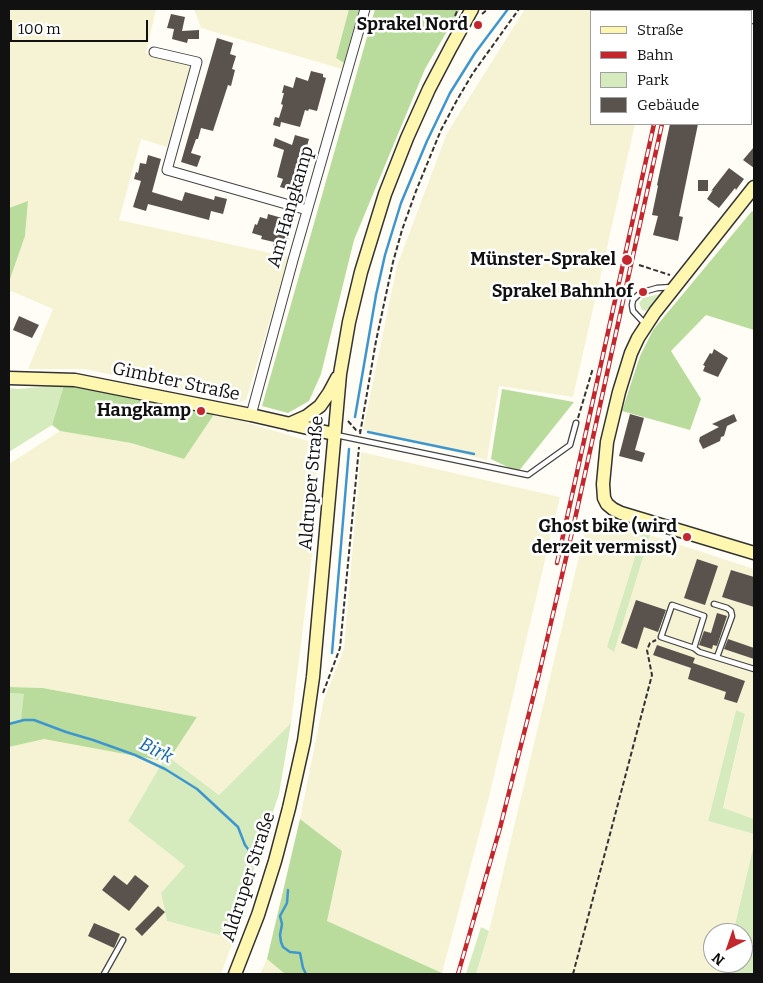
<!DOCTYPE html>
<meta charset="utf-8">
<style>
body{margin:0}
#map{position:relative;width:763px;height:983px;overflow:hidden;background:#fffdf5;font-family:Bitter,serif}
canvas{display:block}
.frame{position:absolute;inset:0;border:10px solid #111;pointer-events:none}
.legend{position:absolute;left:590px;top:10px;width:162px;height:115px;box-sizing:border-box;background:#fff;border:1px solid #a0a0a0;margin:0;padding:6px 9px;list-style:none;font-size:15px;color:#111}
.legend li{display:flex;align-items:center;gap:10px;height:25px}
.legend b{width:25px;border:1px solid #a0a0a0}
.north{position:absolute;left:703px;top:923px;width:50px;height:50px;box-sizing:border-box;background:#fff;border:1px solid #a0a0a0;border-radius:50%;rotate:221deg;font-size:14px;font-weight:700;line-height:20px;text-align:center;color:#111}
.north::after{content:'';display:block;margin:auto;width:18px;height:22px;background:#c4262e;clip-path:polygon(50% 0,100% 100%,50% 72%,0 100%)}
.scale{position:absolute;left:10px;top:20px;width:138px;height:22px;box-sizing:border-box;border:2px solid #111;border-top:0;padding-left:6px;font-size:15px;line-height:18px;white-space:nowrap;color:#111;-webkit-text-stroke:4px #fff;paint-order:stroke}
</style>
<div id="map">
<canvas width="763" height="983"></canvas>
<div class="frame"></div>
<ul class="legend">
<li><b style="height:6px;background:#fff6b0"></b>Straße</li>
<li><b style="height:6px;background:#c4262e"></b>Bahn</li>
<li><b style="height:14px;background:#d5ebbd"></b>Park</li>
<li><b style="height:14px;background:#5a524d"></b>Gebäude</li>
</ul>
<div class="north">N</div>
<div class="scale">100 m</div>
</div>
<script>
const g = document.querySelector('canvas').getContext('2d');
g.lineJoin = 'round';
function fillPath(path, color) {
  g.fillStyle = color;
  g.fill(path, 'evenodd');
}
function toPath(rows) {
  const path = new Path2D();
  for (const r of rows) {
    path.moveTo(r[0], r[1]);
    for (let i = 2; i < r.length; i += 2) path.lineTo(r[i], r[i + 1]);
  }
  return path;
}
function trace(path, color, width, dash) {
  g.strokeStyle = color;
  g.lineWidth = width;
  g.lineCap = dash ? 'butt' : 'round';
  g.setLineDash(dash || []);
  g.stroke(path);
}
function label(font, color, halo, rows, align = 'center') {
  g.font = font + ' Bitter,serif';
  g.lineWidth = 5;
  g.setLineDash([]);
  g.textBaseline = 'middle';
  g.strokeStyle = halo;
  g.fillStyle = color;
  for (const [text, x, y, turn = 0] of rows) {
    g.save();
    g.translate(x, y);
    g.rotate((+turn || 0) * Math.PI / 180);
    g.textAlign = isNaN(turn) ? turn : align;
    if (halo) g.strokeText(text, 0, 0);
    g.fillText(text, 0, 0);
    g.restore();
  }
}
fillPath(toPath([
 [9,9,156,9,146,53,191,63,167,147,141,139,119,220,289,257,246,400,240,402,85,369,28,369,53,309,11,291,9,294,9,282,25,236,28,202,9,208],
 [194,9,349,9,336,58,344,63,342,69,201,28],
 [525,9,650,9,649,11,592,11,592,124,635,124,573,397,499,386,487,460,363,430,397,266,447,133],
 [215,413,318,444,313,547,291,723,219,795,170,758,197,717,43,688,9,687,9,464,60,431,131,443,184,459],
 [361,452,560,497,489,797,442,973,326,921,342,851,300,819,324,699,344,649],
 [588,519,642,534,607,647,614,651,650,535,754,569,754,819,723,809,745,715,736,710,708,821,754,834,754,844,733,933,713,933,713,963,726,963,723,974,476,974,489,931],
 [44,738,163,761,128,821,185,866,161,893,167,921,234,939,221,974,9,974,9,747],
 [267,959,285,974,260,974]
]), '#f6f3d4');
fillPath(toPath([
 [660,294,646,311,642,310,639,303,643,298],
 [64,385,52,425,9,452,9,388,17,389],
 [642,534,650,535,614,652,607,647],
 [9,693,25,694,21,719,9,724],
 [736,710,745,714,723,808,754,819,754,834,708,821],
 [291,723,279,794,242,904,234,939,167,921,161,893,185,866,128,821,163,761,170,758,219,795],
 [754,844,754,974,723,974,726,963,743,963,743,933,733,933],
 [481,927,489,931,476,974,466,974]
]), '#d5ebbd');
fillPath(toPath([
 [349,9,359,9,344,63,336,58],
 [375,9,460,9,425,69,354,240,321,374,309,401,288,413,262,406],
 [28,201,25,236,9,282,9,208],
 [752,211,754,213,754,330,706,315,671,351,701,399,690,430,622,411,640,356,653,330],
 [64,385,150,400,215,413,184,459,131,443,60,431,52,425],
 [502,389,574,402,518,472,491,459],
 [9,687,43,688,197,717,170,758,163,761,44,739,9,747,9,724,21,719,24,694,9,693],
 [300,819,342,851,327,921,442,973,441,974,285,974,267,959]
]), '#b9dc9c');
trace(toPath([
 [355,417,376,295,385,255,401,203,427,141,450,93,475,53,508,9],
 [368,432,474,454],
 [332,653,349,449],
 [9,724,24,720,34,720,66,732,93,740,135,755,165,769,197,789,238,827,245,845,258,862],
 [288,890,287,903,280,916,282,924,280,935,281,942,283,947,290,952,300,953,303,968,306,974]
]), '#3f96cf', 2.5);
fillPath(toPath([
 [171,14,185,17,182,31,199,30,199,39,188,39,187,43,172,39,174,29,167,28],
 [217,38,233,43,230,54,236,56,232,69,235,70,231,86,228,85,213,131,201,128,198,139,196,139,191,153,201,156,197,167,181,162],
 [311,71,323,74,323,77,326,78,317,111,309,109,308,111,305,110,300,127,281,122,280,127,273,125,275,117,279,118,283,105,281,104,284,93,282,93,284,85,293,88,296,77,308,81],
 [670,124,698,124,679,216,683,217,678,241,653,235,658,216,652,215,658,186,657,185],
 [295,135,309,139,303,161,305,162,299,183,304,184,300,200,288,196,290,190,280,187,283,179,277,177,284,150,273,146,275,138,292,145],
 [754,147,754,168,743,160],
 [148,155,161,159,152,192,182,201,185,192,214,200,215,196,227,199,223,214,211,211,209,220,148,204,146,211,133,207,141,181,134,179,136,172,138,173,140,163,146,164],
 [729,168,744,179,736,190,735,188,719,208,707,199,713,190,711,191],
 [698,180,708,180,708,191,698,191],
 [268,214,282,218,281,220,293,223,284,255,272,252,274,242,261,239,262,236,252,233,255,224,257,225,260,217,267,219],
 [19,316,39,325,32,338,13,330],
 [714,349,728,358,718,377,703,371,705,366,703,365,710,353,712,354],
 [630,414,644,418,635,450,645,453,642,462,619,456],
 [734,414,737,421,727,426,724,436,721,437,720,441,703,449,699,441,700,437,719,427,712,424],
 [697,559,718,566,705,605,684,598],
 [731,570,754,577,754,607,722,597],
 [636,600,666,610,658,632,644,627,637,649,621,643],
 [717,613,727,616,717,646,713,645,712,649,699,645,704,631,711,633],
 [728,639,754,648,754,659,724,649],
 [657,645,695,658,693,663,745,681,737,703,724,699,726,692,688,679,691,668,653,655],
 [114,875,127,885,135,875,149,886,129,911,102,890],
 [158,906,165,912,142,936,135,929],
 [94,923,120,934,114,948,88,936]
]), '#5a524d');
const lane = toPath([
 [646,325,633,311,632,305,633,300,638,295,643,292,657,288,672,287],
 [336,435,528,475,570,445,576,423],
 [714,604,727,608,731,611,732,616,717,657],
 [694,648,704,616,672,605,661,637,694,648,699,652,754,669],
 [104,974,123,940]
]);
const street = toPath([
 [752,9,754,19],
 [154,52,197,62,167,170,307,210],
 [251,415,293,260,365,9]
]);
const secondary = toPath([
 [754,187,655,312,638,338,631,353,619,392,607,442,603,484,604,498,607,504,613,509,621,513,754,553],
 [9,378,75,380,251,415,334,434],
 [289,424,307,416,320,406,329,393,337,378],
 [235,974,258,915,275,861,289,808,304,741,313,677,340,374,349,322,361,272,385,194,407,138,429,89,451,47,472,9]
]);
trace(lane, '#444', 7);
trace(street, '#444', 11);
trace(secondary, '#333', 15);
trace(toPath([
 [696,9,704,11],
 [656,11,657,9],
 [482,14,488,9],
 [455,16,458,9],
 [639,265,670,275],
 [578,418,593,368],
 [348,421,356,430,361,431],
 [360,434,376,341,393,262,402,230,416,191,441,130,457,100,473,73,519,9],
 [323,693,340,648,359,447],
 [573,974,652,675,647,650,650,643,656,640]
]), '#333', 2, [5, 2.5]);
trace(lane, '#fff', 4.5);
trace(street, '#fff', 9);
trace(secondary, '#fff6b0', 12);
const rail = toPath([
 [678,11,679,9],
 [687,11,687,9],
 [557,563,654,124],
 [458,974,500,828,539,674,573,528,662,124]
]);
trace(rail, '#c4262e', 4.5);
trace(rail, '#fff', 2.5, [8]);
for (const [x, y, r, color] of [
 [478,25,5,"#c4262e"],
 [627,260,6,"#c4262e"],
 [643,292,5,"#c4262e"],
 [201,411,5,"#c4262e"],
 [687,537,5,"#c4262e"]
]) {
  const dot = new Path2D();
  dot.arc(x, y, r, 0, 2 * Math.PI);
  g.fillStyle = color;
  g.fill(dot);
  trace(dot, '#fff', 2);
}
label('bold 18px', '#111', '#fff', [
 ["Sprakel Nord",468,25],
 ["Münster-Sprakel",616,260],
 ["Sprakel Bahnhof",633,292],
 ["Hangkamp",191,411],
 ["Ghost bike (wird",677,527],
 ["derzeit vermisst)",677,548]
], 'right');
label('18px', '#111', '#fff', [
 ["Am Hangkamp",291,207,-74],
 ["Gimbter Straße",176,382,12],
 ["Aldruper Straße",312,483,-85],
 ["Aldruper Straße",249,877,-72]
]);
label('italic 19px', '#1768a6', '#fff', [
 ["Birk",156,751,26]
]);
</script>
